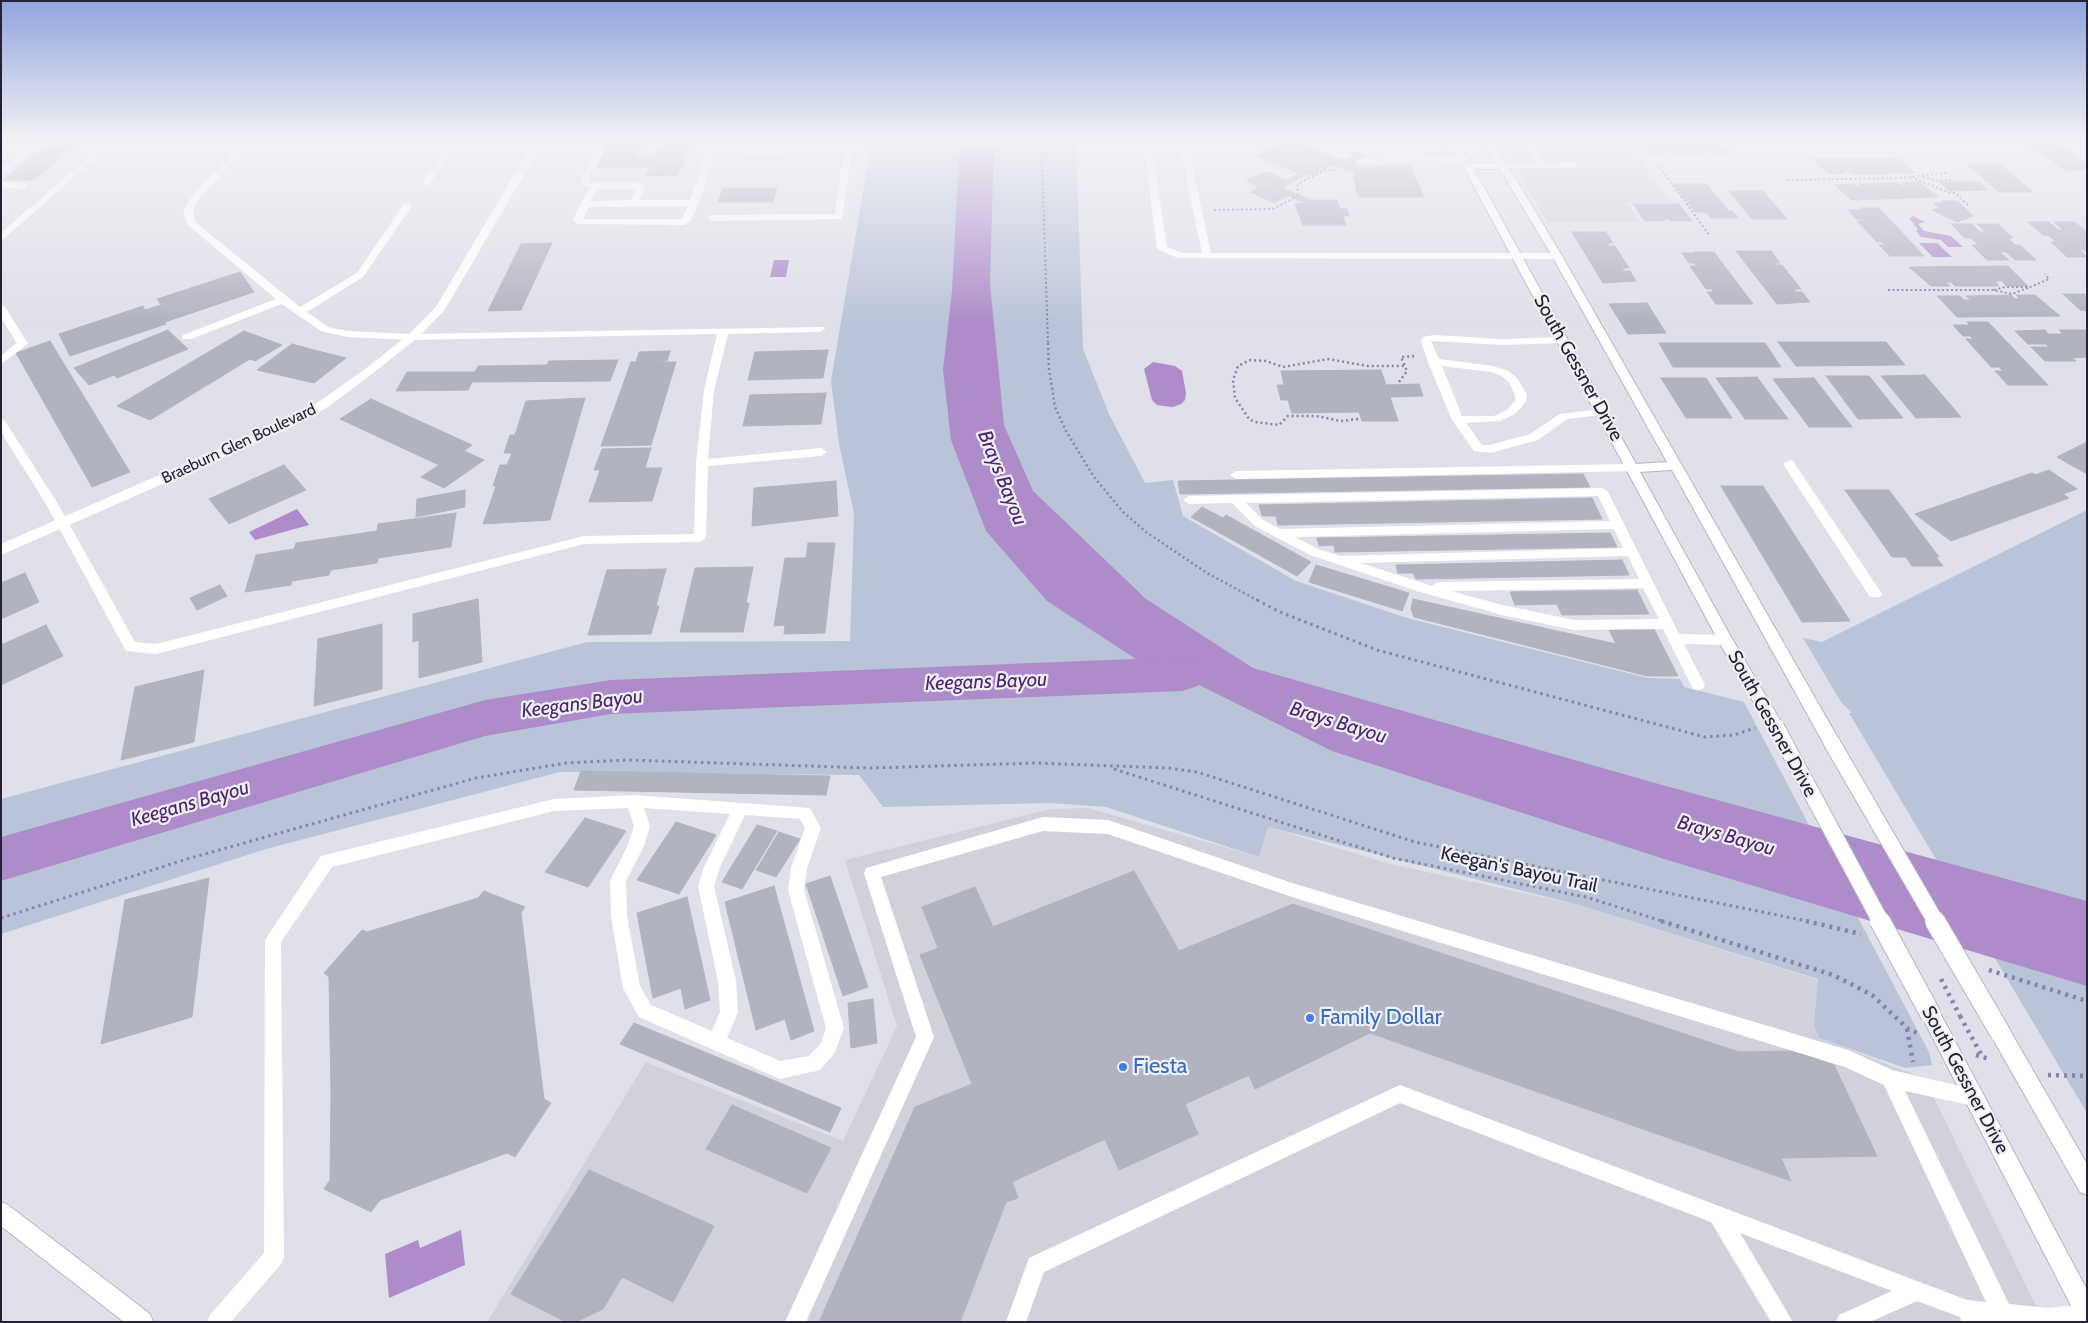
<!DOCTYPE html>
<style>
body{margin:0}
#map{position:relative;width:2088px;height:1323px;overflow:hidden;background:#dfe0e9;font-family:Cabin,sans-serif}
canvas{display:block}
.frame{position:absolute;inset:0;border:2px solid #252237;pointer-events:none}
</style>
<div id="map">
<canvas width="2088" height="1323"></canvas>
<div class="frame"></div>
</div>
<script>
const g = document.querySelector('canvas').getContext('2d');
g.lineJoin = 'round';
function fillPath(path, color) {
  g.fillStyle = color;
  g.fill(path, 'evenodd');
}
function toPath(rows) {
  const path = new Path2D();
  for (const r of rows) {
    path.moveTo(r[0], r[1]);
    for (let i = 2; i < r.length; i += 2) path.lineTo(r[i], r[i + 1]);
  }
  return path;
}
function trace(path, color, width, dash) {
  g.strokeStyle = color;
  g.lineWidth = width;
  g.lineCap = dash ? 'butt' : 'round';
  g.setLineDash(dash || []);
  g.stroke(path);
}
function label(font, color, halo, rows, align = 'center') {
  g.font = font + ' Cabin,sans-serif';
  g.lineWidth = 4.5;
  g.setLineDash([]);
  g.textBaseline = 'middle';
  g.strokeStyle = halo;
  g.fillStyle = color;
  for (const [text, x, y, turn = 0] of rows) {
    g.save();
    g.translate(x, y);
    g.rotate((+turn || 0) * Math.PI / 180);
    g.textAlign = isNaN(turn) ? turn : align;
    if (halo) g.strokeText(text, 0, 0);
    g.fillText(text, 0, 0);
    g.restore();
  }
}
fillPath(toPath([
 [1499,139,1627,139,1670,202,1626,202,1639,221,1635,222,1547,222],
 [1088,808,1259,857,1268,827,1390,864,1579,905,1818,980,1819,1038,1924,1078,2044,1322,487,1322,646,1062,843,1141,897,1026,845,860,1051,809]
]), '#d1d1dc');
fillPath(toPath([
 [872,139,1076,139,1083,349,1109,414,1145,483,1173,480,1183,516,1296,581,1407,618,1648,678,1680,679,1684,687,1744,702,1929,1052,1932,1065,1905,1068,1819,1038,1814,1025,1818,979,1579,905,1268,827,1259,857,1106,807,1050,803,883,807,859,775,560,772,266,849,1,934,1,799,587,642,850,641,854,514,839,444,831,381],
 [2087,510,2087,1113,1849,713,1852,713,1841,702,1803,638,1822,642]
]), '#bac4d8');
fillPath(toPath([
 [960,139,994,139,990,284,1004,425,1033,491,1146,599,1253,668,1655,783,2087,901,2087,986,1664,859,1332,751,1167,669,1139,661,1047,601,986,531,951,440,943,370,952,291],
 [1913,216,1925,222,1918,224,1924,231,1951,236,1963,247,1948,247,1941,240,1921,237,1916,231,1918,229,1913,224,1914,223,1909,219],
 [1919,243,1937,243,1952,257,1933,257],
 [774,260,789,260,786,277,770,277],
 [1153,362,1175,366,1182,371,1186,393,1185,400,1181,404,1173,407,1164,406,1157,405,1152,400,1144,369],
 [297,509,309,525,255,540,249,532],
 [461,1230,465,1265,389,1298,385,1254,418,1240,420,1248]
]), '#ae8cc9');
fillPath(toPath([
 [1182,657,1198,662,1204,674,1198,686,1182,691,611,714,485,736,1,881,1,837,485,700,611,680,1182,657]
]), '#ae8cc9');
const building = toPath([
 [1287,139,1293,139,1333,157,1311,170,1306,169,1298,173,1255,156,1287,139],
 [1718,139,1731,154,1711,154,1709,151,1705,151,1707,154,1669,154,1667,151,1662,151,1664,154,1648,154,1634,140,1718,139],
 [2023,139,2049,139,2087,163,2087,169,2066,171,2052,161,2057,161,2053,159,2048,159,2022,142,2026,141,2023,139],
 [609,140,645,140,636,158,643,158,639,167,596,167,609,140],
 [661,142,690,142,682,161,685,161,677,175,646,176,661,142],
 [47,145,76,145,34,180,3,180,47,145],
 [1355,152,1367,156,1354,165,1359,168,1353,172,1332,165,1313,176,1307,174,1282,188,1311,200,1305,203,1272,189,1306,169,1311,170,1333,157,1341,160,1355,152],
 [643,157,654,157,650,167,639,167,643,157],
 [1898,158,1914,173,1893,173,1887,171,1889,174,1851,174,1848,171,1843,171,1846,173,1829,174,1812,159,1898,158],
 [1968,165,2001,165,2033,192,1999,192,1968,165],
 [1390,166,1410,166,1424,197,1359,197,1355,187,1357,187,1353,178,1355,178,1353,172,1359,168,1390,166],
 [1264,172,1277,175,1278,177,1286,180,1272,189,1288,196,1274,203,1250,192,1259,187,1246,181,1264,172],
 [1919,182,1939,197,1851,200,1835,185,1855,184,1858,187,1862,186,1859,184,1897,183,1901,186,1905,186,1902,183,1919,182],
 [1940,182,1979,182,1988,190,1949,191,1940,182],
 [1673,184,1706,184,1729,211,1732,211,1738,218,1711,218,1706,212,1695,212,1673,184],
 [723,188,777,188,773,202,718,202,723,188],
 [1729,191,1763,191,1787,219,1752,219,1729,191],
 [1309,200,1337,200,1340,209,1347,209,1349,216,1343,216,1346,225,1303,225,1295,204,1303,203,1309,200],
 [1941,201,1958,201,1973,216,1957,222,1932,210,1939,208,1934,203,1943,203,1941,201],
 [1633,204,1679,204,1692,221,1671,221,1669,219,1663,219,1665,221,1645,221,1633,204],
 [1861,208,1879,208,1924,256,1890,256,1879,245,1885,245,1882,242,1877,242,1857,221,1864,221,1862,219,1856,219,1848,210,1862,210,1861,208],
 [2028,222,2049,222,2058,230,2063,230,2054,222,2075,222,2087,232,2085,235,2087,251,2079,249,2087,257,2067,257,2051,242,2056,242,2048,235,2043,235,2028,222],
 [1951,224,1972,224,1980,232,1986,232,1977,224,1998,224,2013,238,2008,238,2015,245,2020,245,2036,260,2015,260,2006,252,2000,252,2009,260,1987,260,1972,245,1978,245,1971,238,1965,238,1951,224],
 [1572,232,1606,232,1613,243,1608,243,1609,246,1615,246,1629,268,1622,268,1624,271,1630,271,1636,281,1603,283,1572,232],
 [552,243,521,310,488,311,521,244,552,243],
 [1736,251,1771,251,1780,263,1774,263,1776,265,1782,265,1801,289,1794,289,1796,292,1802,292,1810,302,1777,304,1736,251],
 [1695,252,1714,252,1753,304,1716,304,1707,292,1713,292,1712,289,1706,289,1690,266,1697,266,1694,263,1689,263,1682,253,1696,253,1695,252],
 [2008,266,2028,286,2006,286,2002,281,1995,281,1999,286,1955,286,1951,282,1946,282,1950,286,1931,286,1909,267,2008,266],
 [240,272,254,292,165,322,166,324,70,356,59,334,143,306,145,310,161,305,157,299,240,272],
 [2063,294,2085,294,2087,311,2080,310,2063,294],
 [2011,295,2015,299,2020,299,2016,295,2035,295,2060,316,1957,317,1937,296,1960,296,1964,300,1971,300,1966,296,2011,295],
 [1647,303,1666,333,1628,334,1609,304,1647,303],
 [1967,322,1988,322,2048,385,2008,385,1995,371,2003,371,1999,367,1991,367,1966,339,1973,339,1970,336,1963,336,1953,325,1970,325,1967,322],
 [168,330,188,349,117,378,114,375,89,385,74,368,168,330],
 [2045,330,2048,334,2063,334,2059,330,2087,330,2087,357,2072,358,2076,361,2045,361,2031,347,2049,347,2046,344,2028,344,2015,331,2045,330],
 [244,331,282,345,255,361,250,359,150,420,117,406,244,331],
 [50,341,130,472,92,487,16,353,50,341],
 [1778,342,1886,342,1905,365,1796,366,1778,342],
 [1659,343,1765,343,1781,367,1673,367,1659,343],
 [292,344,318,351,346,358,314,383,257,370,292,344],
 [828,350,823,378,748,380,755,352,828,350],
 [670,351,667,361,636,362,639,352,670,351],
 [618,360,610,381,472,382,468,390,396,391,407,372,475,372,478,366,547,365,549,361,618,360],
 [631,362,676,362,651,445,601,446,631,362],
 [1381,370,1386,385,1419,384,1423,396,1390,397,1398,421,1362,421,1359,412,1292,413,1288,400,1281,400,1277,385,1284,385,1281,371,1381,370],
 [1925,375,1961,417,1916,418,1881,376,1925,375],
 [1826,376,1869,376,1903,418,1858,419,1826,376],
 [1757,377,1788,419,1745,419,1716,378,1757,377],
 [1661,378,1706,378,1732,418,1686,418,1661,378],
 [1814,378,1852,427,1809,427,1773,379,1814,378],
 [826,393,821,424,743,426,750,395,826,393],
 [585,398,550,520,483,524,496,486,493,486,500,465,507,465,512,453,504,453,510,435,515,435,526,401,585,398],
 [371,399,472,445,464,451,484,460,444,488,421,477,439,465,340,419,371,399],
 [2087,442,2087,474,2057,457,2087,442],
 [651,448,645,468,662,468,652,501,589,502,600,470,594,470,602,449,651,448],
 [284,465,306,490,229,524,209,499,284,465],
 [2049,470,2077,489,2063,494,2035,475,2049,470],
 [2032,473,2069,498,1951,541,1915,514,2032,473],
 [1583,474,1590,487,1180,494,1178,481,1583,474],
 [836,481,838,516,752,526,754,488,836,481],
 [1721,486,1763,486,1850,621,1802,622,1721,486],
 [465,490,465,507,416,517,417,499,465,490],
 [1845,490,1889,490,1939,557,1936,557,1943,566,1912,566,1906,557,1892,557,1845,490],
 [1592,498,1602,519,1278,525,1276,516,1262,516,1259,505,1592,498],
 [1202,507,1223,518,1226,515,1311,562,1297,576,1191,517,1202,507],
 [456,513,451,547,378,558,377,563,331,570,329,575,292,581,291,585,245,592,256,555,294,549,296,543,377,531,378,524,456,513],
 [1610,533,1617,547,1335,552,1334,545,1319,546,1317,538,1610,533],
 [808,543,835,543,825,633,784,634,785,625,774,626,785,558,806,558,808,543],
 [1622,560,1629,575,1416,579,1413,573,1398,573,1396,565,1622,560],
 [1316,565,1409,593,1402,611,1309,582,1316,565],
 [753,567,746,603,749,603,743,632,680,632,695,568,753,567],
 [666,569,656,606,659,606,651,634,588,635,607,570,666,569],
 [25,573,39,602,1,619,1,583,25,573],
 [220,585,227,596,197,610,190,598,220,585],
 [1637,590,1649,614,1562,615,1557,604,1515,605,1510,592,1637,590],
 [478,599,482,662,419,678,419,640,413,642,413,614,478,599],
 [1413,599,1616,644,1609,630,1654,629,1678,676,1647,676,1414,617,1411,609,1413,599],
 [382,624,382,689,314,706,318,639,382,624],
 [46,625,63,656,1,685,1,645,46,625],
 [204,670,194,742,121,760,135,687,204,670],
 [581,771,830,776,826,795,574,790,581,771],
 [585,818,626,831,588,887,545,872,585,818],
 [676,822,716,835,679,894,637,880,676,822],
 [757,825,777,831,742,889,722,882,757,825],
 [779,832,800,839,776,877,756,870,779,832],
 [1134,871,1179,951,1293,904,1739,1052,1794,1051,1834,1065,1877,1156,1781,1158,1791,1181,1370,1033,1255,1089,1249,1075,1185,1104,1198,1134,1119,1170,1105,1139,1012,1182,1018,1198,1006,1202,960,1322,819,1322,915,1107,972,1084,920,955,938,948,922,907,975,887,993,927,1134,871],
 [830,876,868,987,843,996,806,884,830,876],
 [209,878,192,1017,101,1044,125,900,209,878],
 [774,886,814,1031,791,1040,785,1019,756,1030,725,902,774,886],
 [484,891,525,907,521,913,544,1099,551,1103,515,1157,507,1153,380,1200,371,1212,324,1189,330,1180,331,1093,329,977,324,973,362,930,367,932,478,898,484,891],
 [687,897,710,1000,685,1009,681,988,653,998,637,913,687,897],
 [873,999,877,1043,851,1048,848,1003,873,999],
 [634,1023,841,1108,830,1132,620,1044,634,1023],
 [732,1105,831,1148,807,1193,706,1149,732,1105],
 [589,1170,714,1226,673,1302,622,1277,603,1309,576,1322,566,1322,511,1294,589,1170]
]);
fillPath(building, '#b2b3c0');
trace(building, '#b2b3c1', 1);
const secondary = toPath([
 [1444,139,1454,139,1471,163,1496,163,1479,139,1489,139,1508,166,1562,256,1838,738,1840,743,1838,748,1832,749,1826,748,1672,470,1640,472,1731,637,1784,727,1782,731,1776,733,1770,731,1718,640,1463,166,1444,139],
 [1474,169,1500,169,1552,256,1667,462,1636,464,1474,169],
 [1931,1006,1938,1009,2087,1290,2087,1322,2079,1321,1924,1021,1922,1015,1924,1009,1931,1006],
 [2001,1025,2008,1027,2087,1164,2087,1195,2080,1192,1994,1041,1991,1034,1994,1027,2001,1025],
 [1,1202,8,1205,150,1314,153,1322,124,1322,1,1226,1,1202]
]);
trace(secondary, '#b5b4c7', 2);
trace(toPath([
 [1046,139,1043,144,1042,161,1048,344],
 [1660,167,1710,236],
 [1911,177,1950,193,1955,193,1969,206],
 [1923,177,1941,181,1954,179],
 [1787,180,1900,178,1947,173],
 [1298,195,1297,187,1299,183,1326,170,1337,170],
 [1214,210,1273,209,1294,198],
 [1888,290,1993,290,2012,294,2030,287],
 [1994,290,2005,287,2030,287,2049,279,2045,274]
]), '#8783a9', 2, [2, 2.5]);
trace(toPath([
 [1048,343,1049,369,1055,407,1066,431,1094,477,1123,512,1146,532,1207,573,1259,601],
 [1399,382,1407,371,1401,357,1415,356],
 [1358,419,1341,421,1316,416,1288,416,1279,425,1255,422,1249,419,1235,398,1233,380,1238,366,1250,360,1266,361,1283,367,1328,359,1368,366,1406,366]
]), '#8783a9', 2.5, [2, 3]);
trace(toPath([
 [1257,600,1280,612,1377,650,1705,737,1734,735,1755,728],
 [1114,769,1393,858,1586,897,1665,922],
 [1,918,187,859,476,778,566,763,627,760,870,768,1036,763,1169,768,1197,772,1415,842,1812,922]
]), '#8783a9', 3, [2.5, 4]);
trace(toPath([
 [1661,921,1833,975,1872,995,1908,1029,1917,1033],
 [1806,921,1861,934],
 [1989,970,2087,1001],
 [1960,1016,1982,1056],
 [1907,1029,1913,1062],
 [1976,1055,1989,1059],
 [2048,1075,2087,1076]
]), '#8783a9', 4.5, [3, 5]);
fillPath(toPath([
 [38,139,47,139,1,176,1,168,38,139],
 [109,139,118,139,1,241,1,233,109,139],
 [245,139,254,139,200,198,193,210,195,222,300,307,357,273,404,204,410,204,412,206,363,277,307,312,328,327,347,331,412,334,824,327,825,329,820,332,728,334,714,390,708,459,821,448,827,452,821,456,708,466,706,538,700,542,584,544,156,654,126,651,46,504,1,432,1,420,5,421,58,504,135,642,156,644,584,536,694,534,696,463,704,390,717,334,412,340,347,337,321,331,282,304,191,339,183,339,182,337,183,335,276,299,188,225,183,210,194,194,245,139],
 [453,139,461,139,429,185,423,185,422,183,453,139],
 [602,139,610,139,588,181,594,183,638,183,644,185,645,187,640,200,690,200,711,139,719,139,699,203,690,222,684,225,577,224,573,220,589,187,583,186,580,181,602,139],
 [597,189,636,189,631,200,591,201,597,189],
 [688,206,682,219,583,219,589,207,688,206],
 [1143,139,1151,139,1167,247,1182,253,1202,253,1178,139,1186,139,1211,253,1557,253,1562,256,1557,259,1178,258,1157,249,1143,139],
 [1296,139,1307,139,1334,149,1332,146,1339,139,1348,139,1341,146,1351,157,1344,159,1296,139],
 [1358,139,1370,139,1423,156,1463,156,1467,159,1463,162,1417,160,1359,164,1356,163,1356,159,1407,157,1358,139],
 [1520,139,1528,139,1544,163,1574,162,1578,165,1574,168,1500,168,1500,164,1503,163,1535,163,1520,139],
 [848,147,852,150,842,219,712,221,707,218,712,215,835,214,843,153,740,154,736,151,740,148,848,147],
 [1,182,24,183,28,186,24,189,1,188,1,182],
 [1,306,5,307,28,344,1,364,1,356,17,343,1,318,1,306],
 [1434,335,1502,339,1563,337,1568,340,1563,343,1502,345,1431,341,1439,359,1493,366,1508,371,1517,378,1527,395,1526,402,1515,414,1500,421,1466,423,1482,445,1490,445,1530,434,1560,414,1601,409,1607,412,1601,415,1567,419,1538,440,1490,453,1474,451,1452,420,1428,362,1421,341,1423,337,1434,335],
 [1442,366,1491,372,1500,375,1509,382,1515,395,1515,401,1507,410,1494,416,1462,416,1442,366],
 [1789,460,1793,461,1880,591,1882,594,1880,597,1870,597,1783,464,1789,460],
 [1632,464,1636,465,1638,468,1636,471,1236,479,1230,475,1236,471,1632,464],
 [1602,488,1608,492,1679,634,1725,635,1730,636,1732,640,1730,644,1725,645,1684,644,1705,685,1703,689,1698,690,1693,689,1663,629,1574,630,1502,615,1417,591,1310,555,1255,526,1232,503,1189,504,1183,500,1189,496,1602,488],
 [1598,496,1610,521,1280,529,1263,520,1246,503,1598,496],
 [1614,529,1623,548,1340,556,1318,549,1295,537,1614,529],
 [1628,556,1639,579,1438,582,1432,586,1361,563,1628,556],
 [1643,588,1659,619,1574,620,1502,605,1451,591,1643,588],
 [634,795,810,808,821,828,807,868,804,890,844,1028,834,1054,820,1070,780,1079,639,1017,623,988,611,916,610,881,628,845,634,826,628,808,554,811,332,867,281,942,284,1257,281,1264,231,1322,207,1322,210,1315,264,1253,265,940,321,856,554,799,634,795],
 [644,808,730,814,704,867,698,886,718,981,720,1012,712,1031,651,1005,640,986,627,916,626,881,644,846,650,826,644,808],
 [745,815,800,819,805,828,791,868,788,890,826,1028,821,1043,809,1056,780,1061,727,1038,738,1012,736,981,714,886,720,867,745,815],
 [1043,817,1108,820,1292,883,1848,1050,1892,1070,1980,1091,1983,1097,1980,1103,1974,1106,1905,1091,2009,1304,2048,1308,2087,1304,2087,1322,1962,1322,1960,1317,1917,1301,1870,1322,1836,1322,1839,1315,1892,1291,1740,1233,1793,1322,1771,1322,1711,1222,1400,1103,1044,1272,1026,1322,1006,1322,1029,1258,1400,1085,1967,1300,1986,1302,1884,1085,1845,1067,1292,897,1108,834,1043,831,881,877,934,1037,806,1322,785,1322,916,1037,864,873,866,868,1043,817]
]), '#fff');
fillPath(toPath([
 [535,139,545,139,444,311,416,339,372,374,328,407,278,433,1,555,1,544,270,427,320,401,364,370,408,335,436,307,535,139]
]), '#fff');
fillPath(secondary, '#fff');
const secondaryBridgeFar1 = toPath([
 [1776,727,1881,922],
 [1832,743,1936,922]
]);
const secondaryBridge = toPath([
 [1880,921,1931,1015],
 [1935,921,2001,1034]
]);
trace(secondaryBridgeFar1, '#b5b4c7', 18, []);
trace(secondaryBridge, '#b5b4c7', 22, []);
trace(toPath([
 [1941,979,1960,1016]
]), '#8783a9', 4.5, [3, 5]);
trace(secondaryBridgeFar1, '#fff', 16);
trace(secondaryBridge, '#fff', 20);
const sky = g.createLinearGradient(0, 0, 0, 324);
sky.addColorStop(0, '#91a4dc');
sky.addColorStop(0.43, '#f1f1f5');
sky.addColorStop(1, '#f1f1f500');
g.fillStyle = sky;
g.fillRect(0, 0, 2088, 324);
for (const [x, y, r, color] of [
 [1310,1018,5,"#3f7fe0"],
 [1123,1067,5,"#3f7fe0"]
]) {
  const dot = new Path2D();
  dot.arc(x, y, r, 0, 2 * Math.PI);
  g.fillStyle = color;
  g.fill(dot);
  trace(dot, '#eff0f6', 2);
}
label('16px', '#252237', '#eff0f6', [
 ["Braeburn Glen Boulevard",239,444,-25]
]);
label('19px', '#252237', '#eff0f6', [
 ["South Gessner Drive",1578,368,61],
 ["South Gessner Drive",1772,724,61],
 ["Keegan's Bayou Trail",1519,870,12],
 ["South Gessner Drive",1965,1080,62]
]);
label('italic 20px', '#4d236c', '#eff0f6', [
 ["Brays Bayou",1002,478,68],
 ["Keegans Bayou",986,682,-2],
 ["Keegans Bayou",582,704,-7],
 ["Brays Bayou",1338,723,17],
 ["Keegans Bayou",190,804,-16],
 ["Brays Bayou",1726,836,16]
]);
label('22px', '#366cbe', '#eff0f6', [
 ["Family Dollar",1320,1018],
 ["Fiesta",1133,1067]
], 'left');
</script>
